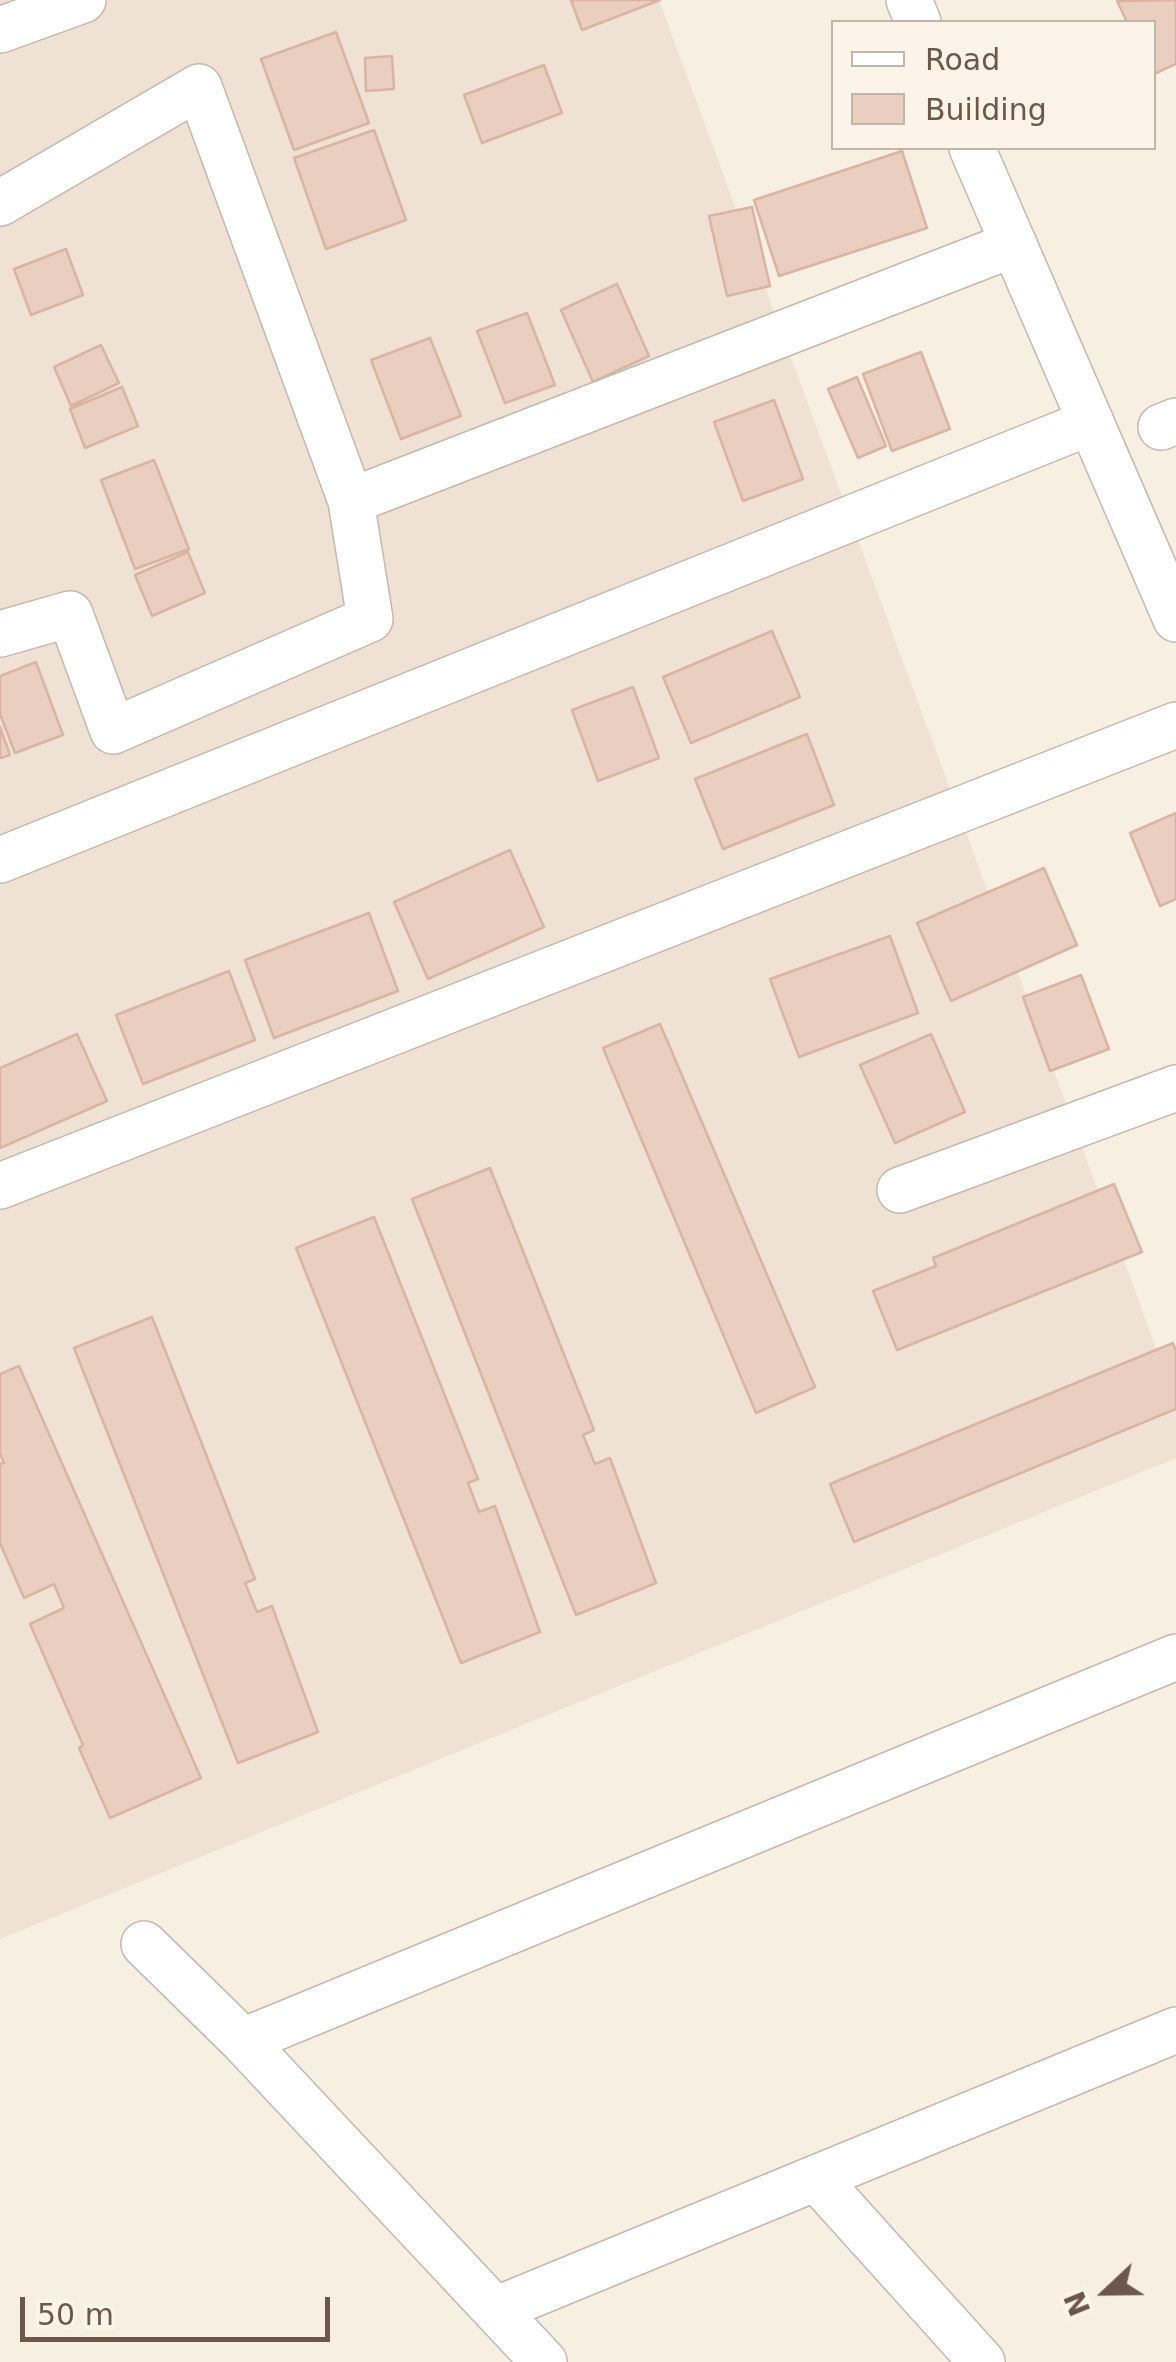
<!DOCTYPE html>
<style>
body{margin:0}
#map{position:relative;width:1176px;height:2362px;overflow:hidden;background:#f8efe3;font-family:"DejaVu Sans",sans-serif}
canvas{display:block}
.legend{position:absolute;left:831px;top:20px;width:325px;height:130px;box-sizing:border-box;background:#fcf3e9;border:2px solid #c3b5ab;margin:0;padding:12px 18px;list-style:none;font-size:30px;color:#6d574d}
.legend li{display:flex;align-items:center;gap:20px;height:50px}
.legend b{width:50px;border:2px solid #c3b5ab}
.north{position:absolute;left:1056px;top:2242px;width:100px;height:100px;-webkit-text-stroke:8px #fcf3e9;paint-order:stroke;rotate:248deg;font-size:28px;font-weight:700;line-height:40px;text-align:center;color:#6d574d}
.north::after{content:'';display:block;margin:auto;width:35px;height:45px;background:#6d574d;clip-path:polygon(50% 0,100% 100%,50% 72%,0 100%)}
.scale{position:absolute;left:20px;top:2297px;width:310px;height:45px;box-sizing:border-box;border:5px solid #6d574d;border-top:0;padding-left:12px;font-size:30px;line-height:35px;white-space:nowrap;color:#6d574d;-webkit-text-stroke:8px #fcf3e9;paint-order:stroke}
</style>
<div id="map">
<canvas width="1176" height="2362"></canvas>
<ul class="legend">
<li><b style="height:12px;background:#fff"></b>Road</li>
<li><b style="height:28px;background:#eacebf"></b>Building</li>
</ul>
<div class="north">N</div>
<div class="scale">50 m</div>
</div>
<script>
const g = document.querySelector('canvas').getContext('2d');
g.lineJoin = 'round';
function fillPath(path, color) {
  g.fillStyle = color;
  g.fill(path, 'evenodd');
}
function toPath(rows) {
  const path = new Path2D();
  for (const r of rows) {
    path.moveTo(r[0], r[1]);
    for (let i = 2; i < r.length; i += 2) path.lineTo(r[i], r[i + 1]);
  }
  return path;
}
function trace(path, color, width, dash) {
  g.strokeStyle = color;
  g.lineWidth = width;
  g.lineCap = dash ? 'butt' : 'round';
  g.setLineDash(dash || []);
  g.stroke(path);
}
fillPath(toPath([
 [0,0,659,0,1176,1402,1176,1458,0,1939]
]), '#efe1d3');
const building = toPath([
 [571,0,660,0,582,30,571,0],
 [1176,0,1176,64,1154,74,1154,22,1127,22,1117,1,1176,0],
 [336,32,369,123,294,150,261,59,336,32],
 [392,56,394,89,366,91,365,58,392,56],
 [544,65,562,113,482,143,464,95,544,65],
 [374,130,406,220,326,249,294,158,374,130],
 [902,151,927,228,779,276,754,200,902,151],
 [752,207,770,286,727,296,709,216,752,207],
 [66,249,83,295,31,315,14,269,66,249],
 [617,284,649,356,593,382,561,310,617,284],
 [527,313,555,385,505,403,477,331,527,313],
 [430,338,461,416,401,439,371,360,430,338],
 [101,345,119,383,71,406,54,367,101,345],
 [921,352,950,429,892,451,863,374,921,352],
 [857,377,886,446,858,458,828,389,857,377],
 [122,387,138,426,85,448,70,409,122,387],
 [774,400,803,479,743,501,714,422,774,400],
 [154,460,189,549,135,569,101,480,154,460],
 [188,552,205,593,152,616,135,575,188,552],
 [772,631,800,697,691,743,663,677,772,631],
 [36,662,63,735,15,753,0,714,0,676,36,662],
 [633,687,659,758,598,781,572,710,633,687],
 [0,727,10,755,0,758,0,727],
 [807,734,834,805,723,849,695,779,807,734],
 [1176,813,1176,899,1160,906,1130,833,1176,813],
 [510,850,544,927,428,979,394,902,510,850],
 [1044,868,1077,945,951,1001,917,923,1044,868],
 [369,913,398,991,274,1038,245,960,369,913],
 [890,936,918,1013,799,1057,770,979,890,936],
 [229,971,255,1040,143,1084,116,1015,229,971],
 [1081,975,1109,1049,1050,1071,1023,997,1081,975],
 [660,1024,815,1387,756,1413,603,1048,660,1024],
 [77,1034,107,1101,0,1148,0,1068,77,1034],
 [931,1034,965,1112,895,1143,860,1065,931,1034],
 [490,1168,594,1430,583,1435,595,1464,610,1458,656,1583,576,1615,412,1199,490,1168],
 [1114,1184,1142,1252,897,1350,873,1291,936,1266,933,1258,1114,1184],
 [374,1217,478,1479,468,1483,479,1512,495,1506,540,1632,461,1663,296,1248,374,1217],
 [152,1317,255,1579,245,1583,257,1612,272,1606,318,1732,238,1763,74,1348,152,1317],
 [1173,1343,1176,1351,1176,1409,854,1542,830,1484,1173,1343],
 [19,1366,201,1778,110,1818,79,1748,83,1745,30,1624,64,1608,54,1584,24,1598,0,1543,0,1464,4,1463,0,1454,0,1374,19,1366]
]);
fillPath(building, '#eacebf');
trace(building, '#dab4a2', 2.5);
const minor = toPath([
 [909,0,918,22],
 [0,30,83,0],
 [972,148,1176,619],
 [0,203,199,87,351,501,370,619,113,731,70,614,0,634],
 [1161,427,1176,421],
 [351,501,1014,244],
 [0,860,1091,422],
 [0,1186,1176,725],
 [900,1190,1176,1088],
 [144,1944,243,2041,544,2362],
 [243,2041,1176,1657],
 [816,2178,982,2362],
 [495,2310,1176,2030]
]);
trace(minor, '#c7b7ac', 48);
trace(minor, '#fff', 45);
</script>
